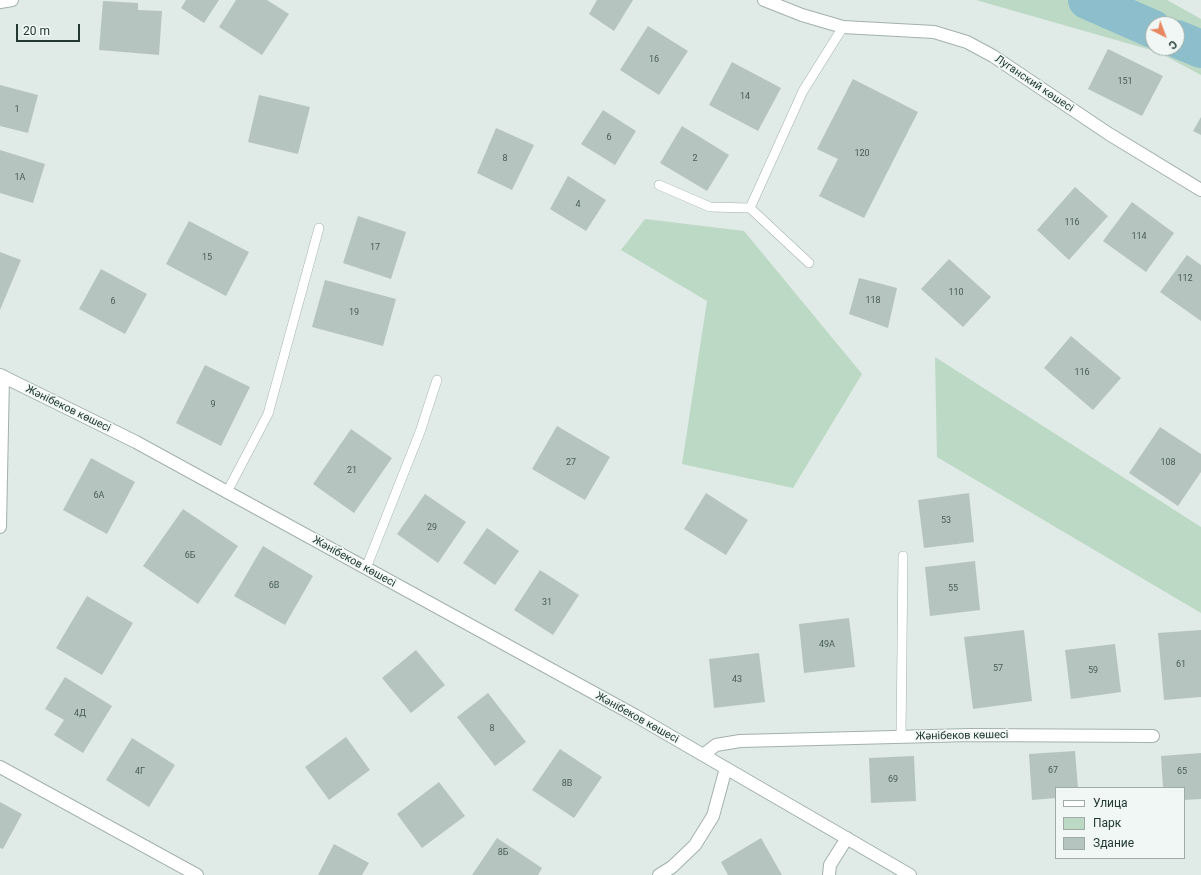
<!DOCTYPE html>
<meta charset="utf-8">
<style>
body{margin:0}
#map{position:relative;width:1201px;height:875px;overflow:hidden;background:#e0eae6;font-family:Roboto,sans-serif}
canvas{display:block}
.legend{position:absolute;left:1055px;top:787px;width:130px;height:72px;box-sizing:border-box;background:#f0f7f4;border:1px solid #9eaba7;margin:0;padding:5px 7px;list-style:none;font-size:12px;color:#223934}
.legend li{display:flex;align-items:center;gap:8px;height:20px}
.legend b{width:20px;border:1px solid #9eaba7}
.north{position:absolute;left:1145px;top:16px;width:40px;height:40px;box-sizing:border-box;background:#f0f7f4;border:1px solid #9eaba7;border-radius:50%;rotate:138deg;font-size:11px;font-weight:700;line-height:16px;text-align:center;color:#223934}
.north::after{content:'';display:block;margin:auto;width:14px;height:18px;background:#e78861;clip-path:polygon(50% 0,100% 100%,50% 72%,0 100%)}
.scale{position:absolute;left:16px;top:24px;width:64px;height:18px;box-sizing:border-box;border:2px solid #223934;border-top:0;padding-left:5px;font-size:12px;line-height:14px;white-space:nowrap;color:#223934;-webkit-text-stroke:3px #f0f7f4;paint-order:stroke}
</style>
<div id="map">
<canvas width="1201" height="875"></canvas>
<ul class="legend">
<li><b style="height:5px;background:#fff"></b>Улица</li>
<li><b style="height:11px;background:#bbd9c4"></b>Парк</li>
<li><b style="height:11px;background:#b6c4bf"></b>Здание</li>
</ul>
<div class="north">С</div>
<div class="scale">20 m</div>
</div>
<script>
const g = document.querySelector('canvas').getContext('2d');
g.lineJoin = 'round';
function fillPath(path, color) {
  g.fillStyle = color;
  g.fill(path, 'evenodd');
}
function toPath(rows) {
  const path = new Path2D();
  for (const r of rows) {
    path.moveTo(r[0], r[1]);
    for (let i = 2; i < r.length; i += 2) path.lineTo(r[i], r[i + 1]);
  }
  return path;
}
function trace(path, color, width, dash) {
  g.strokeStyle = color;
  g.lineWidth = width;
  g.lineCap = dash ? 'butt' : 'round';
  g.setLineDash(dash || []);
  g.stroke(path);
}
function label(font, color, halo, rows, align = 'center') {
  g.font = font + ' Roboto,sans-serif';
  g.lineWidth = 3.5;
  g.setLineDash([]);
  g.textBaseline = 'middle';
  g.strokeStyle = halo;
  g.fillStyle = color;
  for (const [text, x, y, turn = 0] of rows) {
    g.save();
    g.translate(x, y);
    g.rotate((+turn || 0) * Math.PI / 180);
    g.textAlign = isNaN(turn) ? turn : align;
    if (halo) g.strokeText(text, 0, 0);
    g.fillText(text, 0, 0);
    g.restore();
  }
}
fillPath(toPath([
 [976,0,1167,0,1201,19,1201,75,1158,52],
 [1153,24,1177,24,1177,48,1153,48],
 [645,219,744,231,862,374,793,488,682,464,707,301,621,250],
 [935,357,1201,527,1201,613,937,457]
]), '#bbd9c4');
trace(toPath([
 [1087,0,1153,29],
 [1177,39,1201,49]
]), '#8cbecb', 38);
fillPath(toPath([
 [186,0,219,0,204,23,181,8],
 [236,0,267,0,289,14,262,55,219,27],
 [597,0,633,0,614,31,589,14],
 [103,1,138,3,138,10,162,11,159,55,99,50],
 [648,26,688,51,659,95,620,70],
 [1108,49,1163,76,1142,116,1088,89],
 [732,62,781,88,758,131,709,105],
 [853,79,918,112,864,218,819,196,838,159,817,149],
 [0,85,38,95,28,133,0,126],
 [259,95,310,107,298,154,248,142],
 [603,110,636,131,615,165,581,144],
 [1201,117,1201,135,1193,131],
 [682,126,729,155,707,191,660,163],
 [496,128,534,145,512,190,477,173],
 [0,150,45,164,33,203,0,193],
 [568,176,606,200,586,231,550,209],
 [1075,187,1108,216,1069,260,1037,230],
 [1132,202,1174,233,1146,272,1103,241],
 [358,216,406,232,391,279,343,263],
 [189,221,249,252,226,296,166,264],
 [0,252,21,260,0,310],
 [1187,255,1201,265,1201,321,1160,292],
 [949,259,991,297,963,327,921,289],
 [101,269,147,294,125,334,79,309],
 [859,278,897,288,888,328,849,314],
 [325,280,396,299,383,346,312,327],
 [1071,336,1121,378,1093,410,1044,368],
 [205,365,250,387,221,446,176,423],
 [557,426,610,457,585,500,532,469],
 [1160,427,1201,454,1201,472,1178,506,1129,473],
 [351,429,392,458,354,513,313,484],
 [91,458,135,482,107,534,63,510],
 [706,493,748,520,726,555,684,529],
 [969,493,974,542,924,548,918,500],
 [425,494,466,522,438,563,397,534],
 [183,509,238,546,198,604,143,566],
 [487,528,519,551,495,585,463,563],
 [263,546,313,576,285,625,234,596],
 [975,561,980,610,930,616,925,567],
 [540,570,579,595,553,635,514,610],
 [87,596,133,623,102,675,56,648],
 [849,618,855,667,804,673,799,624],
 [1024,630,1032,701,973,709,964,637],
 [1201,630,1201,697,1164,700,1158,633],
 [1115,644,1121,692,1071,699,1065,650],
 [416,650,445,685,411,713,382,678],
 [759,653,765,702,714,708,709,659],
 [65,677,112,706,83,753,54,735,64,720,45,709],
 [488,693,526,742,495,766,457,717],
 [346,737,370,770,329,800,305,767],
 [132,738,175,765,149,807,106,780],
 [560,749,602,777,574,818,532,790],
 [1075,751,1078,788,1056,788,1056,798,1032,800,1029,754],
 [1201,753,1201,799,1184,800,1184,788,1163,788,1161,756],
 [914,756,916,801,871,803,869,758],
 [439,782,465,816,422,848,397,814],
 [0,802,22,814,3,849,0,848],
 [497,838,542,868,538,875,472,875],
 [761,838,782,875,728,875,721,862],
 [334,844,369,863,362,875,318,875]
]), '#b6c4bf');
const service = toPath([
 [659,185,710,207,750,208],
 [809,263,750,208,803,91,843,27],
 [227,492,268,414,319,228],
 [366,568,420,432,437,380],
 [901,736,903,556]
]);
const minor = toPath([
 [0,375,136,442,636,716,910,875],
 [0,527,3,376],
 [703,755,716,745,740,741,971,735,1153,736],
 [0,767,197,875],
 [659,875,672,867,695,845,713,816,726,768],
 [829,875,830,865,847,838]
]);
const tertiary = toPath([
 [764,0,802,15,843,27,934,32,967,42,993,56,1109,134,1201,190],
 [0,2,12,0]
]);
trace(service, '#a3b1ad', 10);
trace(minor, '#a3b1ad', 14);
trace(tertiary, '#a3b1ad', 14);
trace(service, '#fff', 9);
trace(minor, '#fff', 12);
trace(tertiary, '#fff', 12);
label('9px', '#475c57', null, [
 ["16",654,60],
 ["151",1125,82],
 ["14",745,97],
 ["1",17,110],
 ["6",609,138],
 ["120",862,154],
 ["8",505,159],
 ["2",695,159],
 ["1А",20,178],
 ["4",578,205],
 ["116",1072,223],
 ["114",1139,237],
 ["17",375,248],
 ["15",207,258],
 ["112",1185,279],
 ["110",956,293],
 ["118",873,301],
 ["6",113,302],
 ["19",354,313],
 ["116",1082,373],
 ["9",213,405],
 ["27",571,463],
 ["108",1168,463],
 ["21",352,471],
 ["6А",99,496],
 ["53",946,521],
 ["29",432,528],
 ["6Б",190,556],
 ["6В",274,586],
 ["55",953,589],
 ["31",547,603],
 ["49А",827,645],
 ["61",1181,665],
 ["57",998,669],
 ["59",1093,671],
 ["43",737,680],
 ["4Д",80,714],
 ["8",492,729],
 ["67",1053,771],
 ["4Г",140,772],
 ["65",1182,772],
 ["69",893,780],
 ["8В",567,784],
 ["8Б",503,853]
]);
label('11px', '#223934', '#f0f7f4', [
 ["Луганский көшесі",1034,84,34],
 ["Жәнібеков көшесі",68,409,26],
 ["Жәнібеков көшесі",354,562,29],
 ["Жәнібеков көшесі",637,718,29],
 ["Жәнібеков көшесі",962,736,-1]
]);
</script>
